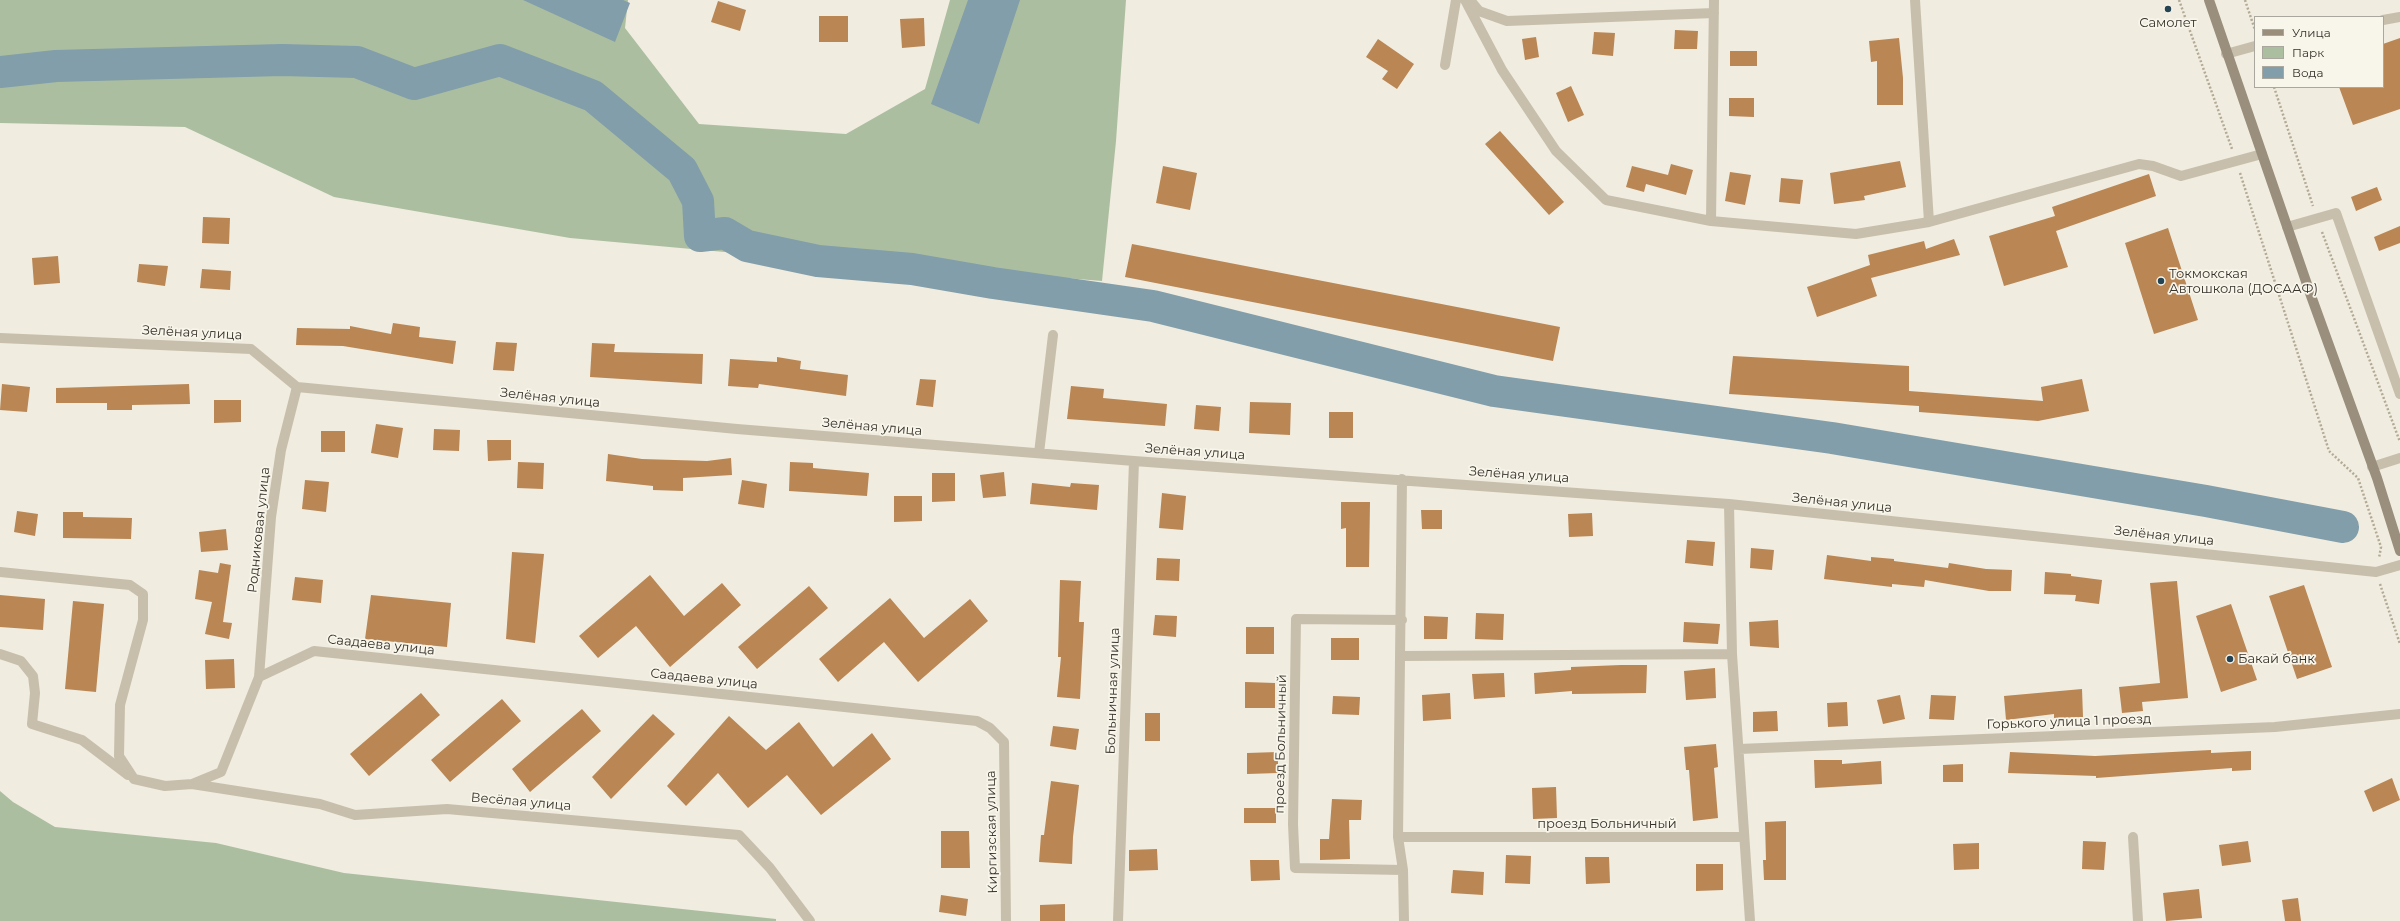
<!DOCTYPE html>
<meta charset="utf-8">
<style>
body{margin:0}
#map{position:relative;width:2400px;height:921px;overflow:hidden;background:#f0ecdf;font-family:Montserrat,sans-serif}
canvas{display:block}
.legend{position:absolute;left:2254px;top:16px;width:130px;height:72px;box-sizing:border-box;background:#f8f5eb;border:1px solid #aaa79e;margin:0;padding:5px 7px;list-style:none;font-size:12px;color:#36312a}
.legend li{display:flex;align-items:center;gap:8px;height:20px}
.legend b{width:20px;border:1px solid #aaa79e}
</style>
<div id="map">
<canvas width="2400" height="921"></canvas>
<ul class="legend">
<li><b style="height:5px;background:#9a8f7d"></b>Улица</li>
<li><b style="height:11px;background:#acbea0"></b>Парк</li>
<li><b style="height:11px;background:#819eaa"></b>Вода</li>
</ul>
</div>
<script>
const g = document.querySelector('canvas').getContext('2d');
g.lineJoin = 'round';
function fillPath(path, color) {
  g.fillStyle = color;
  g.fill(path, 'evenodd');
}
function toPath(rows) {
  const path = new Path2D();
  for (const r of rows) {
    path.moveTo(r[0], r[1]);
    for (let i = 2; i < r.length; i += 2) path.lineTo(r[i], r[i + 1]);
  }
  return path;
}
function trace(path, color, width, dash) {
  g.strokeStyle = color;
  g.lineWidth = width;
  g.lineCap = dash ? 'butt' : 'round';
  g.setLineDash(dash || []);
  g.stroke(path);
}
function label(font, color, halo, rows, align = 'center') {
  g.font = font + ' Montserrat,sans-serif';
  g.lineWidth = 3.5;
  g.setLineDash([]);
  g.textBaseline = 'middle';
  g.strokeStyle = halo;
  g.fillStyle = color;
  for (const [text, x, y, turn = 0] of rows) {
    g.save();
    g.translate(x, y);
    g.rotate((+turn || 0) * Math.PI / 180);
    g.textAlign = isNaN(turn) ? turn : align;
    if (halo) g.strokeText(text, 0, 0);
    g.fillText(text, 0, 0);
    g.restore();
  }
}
fillPath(toPath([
 [0,0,628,0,625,28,699,124,846,134,925,89,950,0,1126,0,1116,141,1102,281,919,266,780,257,570,238,334,197,185,127,0,123],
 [0,791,13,802,55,827,216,843,344,873,776,919,776,921,0,921]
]), '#acbea0');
fillPath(toPath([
 [523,0,623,0,630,3,615,42],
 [968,0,1020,0,979,124,931,104]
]), '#819eaa');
trace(toPath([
 [0,72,56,66,282,60,357,62,414,84,500,60,593,96,682,170,698,201,700,236,725,233,747,246,818,261,912,269,993,283,1153,306,1494,391,1832,438,2206,501,2343,527]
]), '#819eaa', 32);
fillPath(toPath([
 [718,1,746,10,740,31,711,22],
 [819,16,848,16,848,42,819,42],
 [924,18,925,46,902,48,900,19],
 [1675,30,1698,31,1697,49,1674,49],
 [1594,32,1615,33,1613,56,1592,54],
 [1536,37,1539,57,1525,60,1522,39],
 [1899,38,1903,78,1903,105,1877,105,1877,61,1871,62,1869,41],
 [2400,38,2400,109,2353,125,2339,87,2383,87,2383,44],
 [1378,39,1414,64,1397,89,1382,79,1388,71,1366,57],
 [1730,51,1757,51,1757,66,1730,66],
 [1571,86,1584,115,1568,122,1556,93],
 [1729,98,1754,98,1754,117,1729,116],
 [1500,131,1564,202,1549,215,1485,144],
 [1900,161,1906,187,1864,196,1865,200,1834,204,1830,173],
 [1671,164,1693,170,1686,195,1646,184,1644,192,1626,187,1632,166,1668,175],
 [1163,166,1197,173,1190,210,1156,203],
 [1730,172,1751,175,1745,205,1725,201],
 [2149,174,2156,196,2056,231,2068,267,2004,286,1989,236,2055,216,2052,207],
 [1781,178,1803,180,1800,204,1779,202],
 [2377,187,2382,200,2356,211,2351,197],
 [203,217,230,218,229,244,202,243],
 [2400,226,2400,243,2379,251,2374,237],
 [2168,228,2198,320,2154,334,2125,243],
 [1954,239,1960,255,1871,278,1877,296,1817,317,1807,287,1870,265,1868,255,1924,241,1926,249],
 [1132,244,1560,327,1553,361,1125,277],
 [58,256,60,283,34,285,32,258],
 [139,264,168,266,165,286,137,282],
 [202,269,231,271,230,290,200,288],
 [393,323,420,327,419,337,456,341,453,364,343,346,296,345,297,328,350,329,350,326,391,334],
 [496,342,517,343,514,371,493,370],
 [592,343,615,344,614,352,703,354,702,384,590,377],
 [1733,356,1909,366,1909,391,2043,401,2041,387,2082,379,2089,411,2038,421,1919,412,1919,406,1729,394],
 [777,357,801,361,800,369,848,375,846,396,759,384,758,388,728,386,730,359,777,362],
 [920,379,936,380,933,407,916,405],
 [2,384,30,387,27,412,0,410],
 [189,384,190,404,132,405,132,410,107,410,107,403,56,403,56,388],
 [1071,386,1104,389,1103,398,1167,404,1165,426,1067,419],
 [214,400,241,400,241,422,214,423],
 [1250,402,1291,403,1290,435,1249,433],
 [1196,405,1221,407,1219,431,1194,429],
 [1329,412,1353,412,1353,438,1329,438],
 [376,424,403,428,398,458,371,453],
 [434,429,460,430,459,451,433,450],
 [321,431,345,431,345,452,321,452],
 [487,440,511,440,511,460,488,461],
 [608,454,642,459,707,461,731,458,732,475,683,478,683,491,653,490,653,486,606,481],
 [518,462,544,463,543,489,517,488],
 [790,462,813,463,813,468,869,473,867,496,789,491],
 [1004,472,1006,496,983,498,980,475],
 [932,473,955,473,955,501,932,502],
 [305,480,329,482,326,512,302,509],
 [742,480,767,484,764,508,738,504],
 [1032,483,1070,487,1071,483,1099,485,1097,510,1030,504],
 [1162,493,1186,496,1183,530,1159,528],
 [894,496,922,496,922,521,894,522],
 [1341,502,1370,502,1369,567,1346,567,1346,528,1341,529],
 [1421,510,1442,510,1442,529,1422,529],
 [17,511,38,514,35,536,14,532],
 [63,512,83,512,83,517,132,518,131,539,63,538],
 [1592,513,1593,536,1569,537,1568,514],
 [226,529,228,550,201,552,199,532],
 [1687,540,1715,542,1713,566,1685,563],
 [1751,548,1774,550,1772,570,1750,568],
 [512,552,544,554,535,643,506,639],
 [1827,555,1871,561,1871,557,1894,559,1894,561,1948,568,1949,563,1986,569,2012,570,2011,591,1989,591,1925,580,1924,587,1892,584,1892,587,1824,579],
 [1157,558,1180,559,1179,581,1156,580],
 [220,563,231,565,223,622,232,623,229,639,205,634,212,602,195,599,199,570,218,573],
 [2045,572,2071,574,2071,576,2102,580,2099,604,2075,601,2076,595,2044,594],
 [650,575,684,616,722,583,741,605,670,667,636,626,598,658,579,636],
 [295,577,323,580,321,603,292,600],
 [1060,580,1081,581,1079,622,1084,622,1080,699,1057,697,1061,657,1058,657],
 [2177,581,2188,698,2142,702,2143,711,2122,713,2119,687,2160,683,2150,583],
 [2304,585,2332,667,2297,679,2269,596],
 [809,586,828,608,757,669,738,647],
 [0,595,45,599,43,630,0,627],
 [371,595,451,603,447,647,365,639],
 [890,598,924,638,970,599,988,621,918,682,884,642,838,682,819,659],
 [73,601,104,604,96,692,65,689],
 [2231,604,2257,680,2221,692,2196,616],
 [1476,613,1504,614,1503,640,1475,639],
 [1155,615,1177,616,1176,637,1153,635],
 [1424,616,1448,617,1447,639,1424,639],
 [1778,620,1779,648,1750,646,1749,622],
 [1684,622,1720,624,1718,644,1683,642],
 [1246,627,1274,627,1274,654,1246,654],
 [1331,638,1359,638,1359,660,1331,660],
 [234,659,235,688,206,689,205,660],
 [1621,665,1647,665,1646,693,1572,694,1572,691,1535,694,1534,673,1571,670,1571,667],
 [1715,668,1716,698,1686,700,1684,671],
 [1504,673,1505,697,1474,699,1472,674],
 [1245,682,1275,683,1275,708,1245,708],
 [2082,689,2083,717,2054,718,2054,714,2006,720,2004,696],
 [421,693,440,715,369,776,350,754],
 [1450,693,1451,719,1423,721,1422,695],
 [1900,695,1905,719,1883,724,1877,700],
 [1931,695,1956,696,1954,720,1929,719],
 [1333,696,1360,697,1359,715,1332,714],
 [502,699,521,721,450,782,431,760],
 [1847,702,1848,726,1828,727,1827,703],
 [582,709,601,731,530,792,512,769],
 [1777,711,1778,731,1753,732,1753,712],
 [1145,713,1160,713,1160,741,1145,741],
 [653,714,675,734,611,799,592,777],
 [729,716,766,750,799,722,833,767,872,733,891,759,821,815,787,775,748,808,718,773,686,806,667,786],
 [1053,726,1079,729,1076,750,1050,746],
 [1716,744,1718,767,1714,768,1718,818,1693,821,1689,770,1686,770,1684,747],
 [2211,750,2211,753,2251,751,2251,770,2232,771,2232,768,2096,778,2096,776,2008,773,2010,752,2095,756],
 [1278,752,1278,773,1247,774,1247,753],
 [1814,760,1842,760,1842,764,1881,761,1882,784,1815,788],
 [1963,764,1963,782,1943,782,1943,765],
 [2392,778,2400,800,2373,812,2364,791],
 [1051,781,1079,785,1073,837,1072,864,1039,862,1041,835,1044,835],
 [1556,787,1557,818,1533,819,1532,788],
 [1332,799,1362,800,1361,820,1349,820,1350,859,1320,860,1320,839,1329,839],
 [1244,808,1276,808,1276,823,1244,823],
 [1786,821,1786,880,1764,880,1763,860,1766,860,1765,822],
 [941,831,969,831,970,868,941,868],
 [2083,841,2106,842,2104,870,2082,869],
 [2248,841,2251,862,2222,866,2219,845],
 [1979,843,1979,869,1954,870,1953,844],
 [1157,849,1158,870,1129,871,1129,850],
 [1506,855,1531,856,1530,884,1505,883],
 [1585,857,1609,857,1610,883,1586,884],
 [1250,860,1279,860,1280,880,1251,881],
 [1696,864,1723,864,1723,890,1696,891],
 [1453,870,1484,872,1483,895,1451,893],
 [2199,889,2202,918,2166,921,2163,893],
 [941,895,968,899,966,916,939,912],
 [2298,898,2301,921,2285,921,2282,900],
 [1065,904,1065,921,1040,921,1040,905]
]), '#b98654');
trace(toPath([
 [2179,0,2232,149],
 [2245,0,2255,30],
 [2274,87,2313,206],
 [2240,173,2329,451,2358,478,2381,547,2379,558],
 [2322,232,2400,442],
 [2380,584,2400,644]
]), '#b3aa96', 2.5, [2, 2]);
trace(toPath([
 [2287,227,2336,213,2400,394]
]), '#c7bfac', 10);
trace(toPath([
 [1465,0,1502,70,1556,151,1606,200,1711,221,1856,234,1929,222,2139,164,2153,166,2181,176,2262,154],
 [1470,0,1479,11,1507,21,1714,13],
 [1915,0,1929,222],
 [2383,20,2400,17],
 [2226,54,2255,46],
 [1445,65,1456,0],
 [1711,221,1714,0],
 [0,338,251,349,297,387,737,429,1134,461,1729,504,2376,572,2400,565],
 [1039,453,1053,335],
 [2372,467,2400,458],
 [1402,479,1398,837,1403,870,1404,921],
 [1729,504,1732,654,1750,921],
 [0,572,130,585,143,594,143,620,120,705,119,756,134,779,165,786,192,784,221,772,259,677,271,517,281,450,297,387],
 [1402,620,1296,619,1293,824,1295,868,1403,870],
 [0,654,21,661,33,676,35,693,32,724,82,740,128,775],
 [1400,656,1732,654],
 [259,677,314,651,977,721,990,728,1004,742,1006,921],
 [1739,749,2275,727,2400,714],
 [192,784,320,804,355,815,447,809,739,835,770,868,810,921],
 [1398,837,1744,837],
 [2133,837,2138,921],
 [1118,921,1134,461]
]), '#c7bfac', 10);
trace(toPath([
 [2209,0,2310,293,2377,478,2400,551]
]), '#9a8f7d', 10);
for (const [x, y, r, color] of [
 [2168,9,4,"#244453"],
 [2161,281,4,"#244453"],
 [2230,659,4,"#244453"]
]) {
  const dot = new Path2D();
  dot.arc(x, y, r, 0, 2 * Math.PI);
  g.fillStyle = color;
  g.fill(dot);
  trace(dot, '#f8f5eb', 1.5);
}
label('13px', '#36312a', '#f8f5eb', [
 ["Самолет",2168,23,"center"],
 ["Токмокская",2169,274],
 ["Автошкола (ДОСААФ)",2169,289],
 ["Бакай банк",2238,659]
], 'left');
label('13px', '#36312a', '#f8f5eb', [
 ["Зелёная улица",192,333,3],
 ["Зелёная улица",550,398,6],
 ["Зелёная улица",872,427,5],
 ["Зелёная улица",1195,452,4],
 ["Зелёная улица",1519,475,4],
 ["Зелёная улица",1842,503,6],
 ["Родниковая улица",259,530,-84],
 ["Зелёная улица",2164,536,6],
 ["Саадаева улица",381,645,6],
 ["Саадаева улица",704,679,6],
 ["Больничная улица",1113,691,-88],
 ["Горького улица 1 проезд",2069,722,-2],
 ["проезд Больничный",1281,744,-89],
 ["Весёлая улица",521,802,5],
 ["проезд Больничный",1607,824],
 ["Киргизская улица",992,832,-91]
]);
</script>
